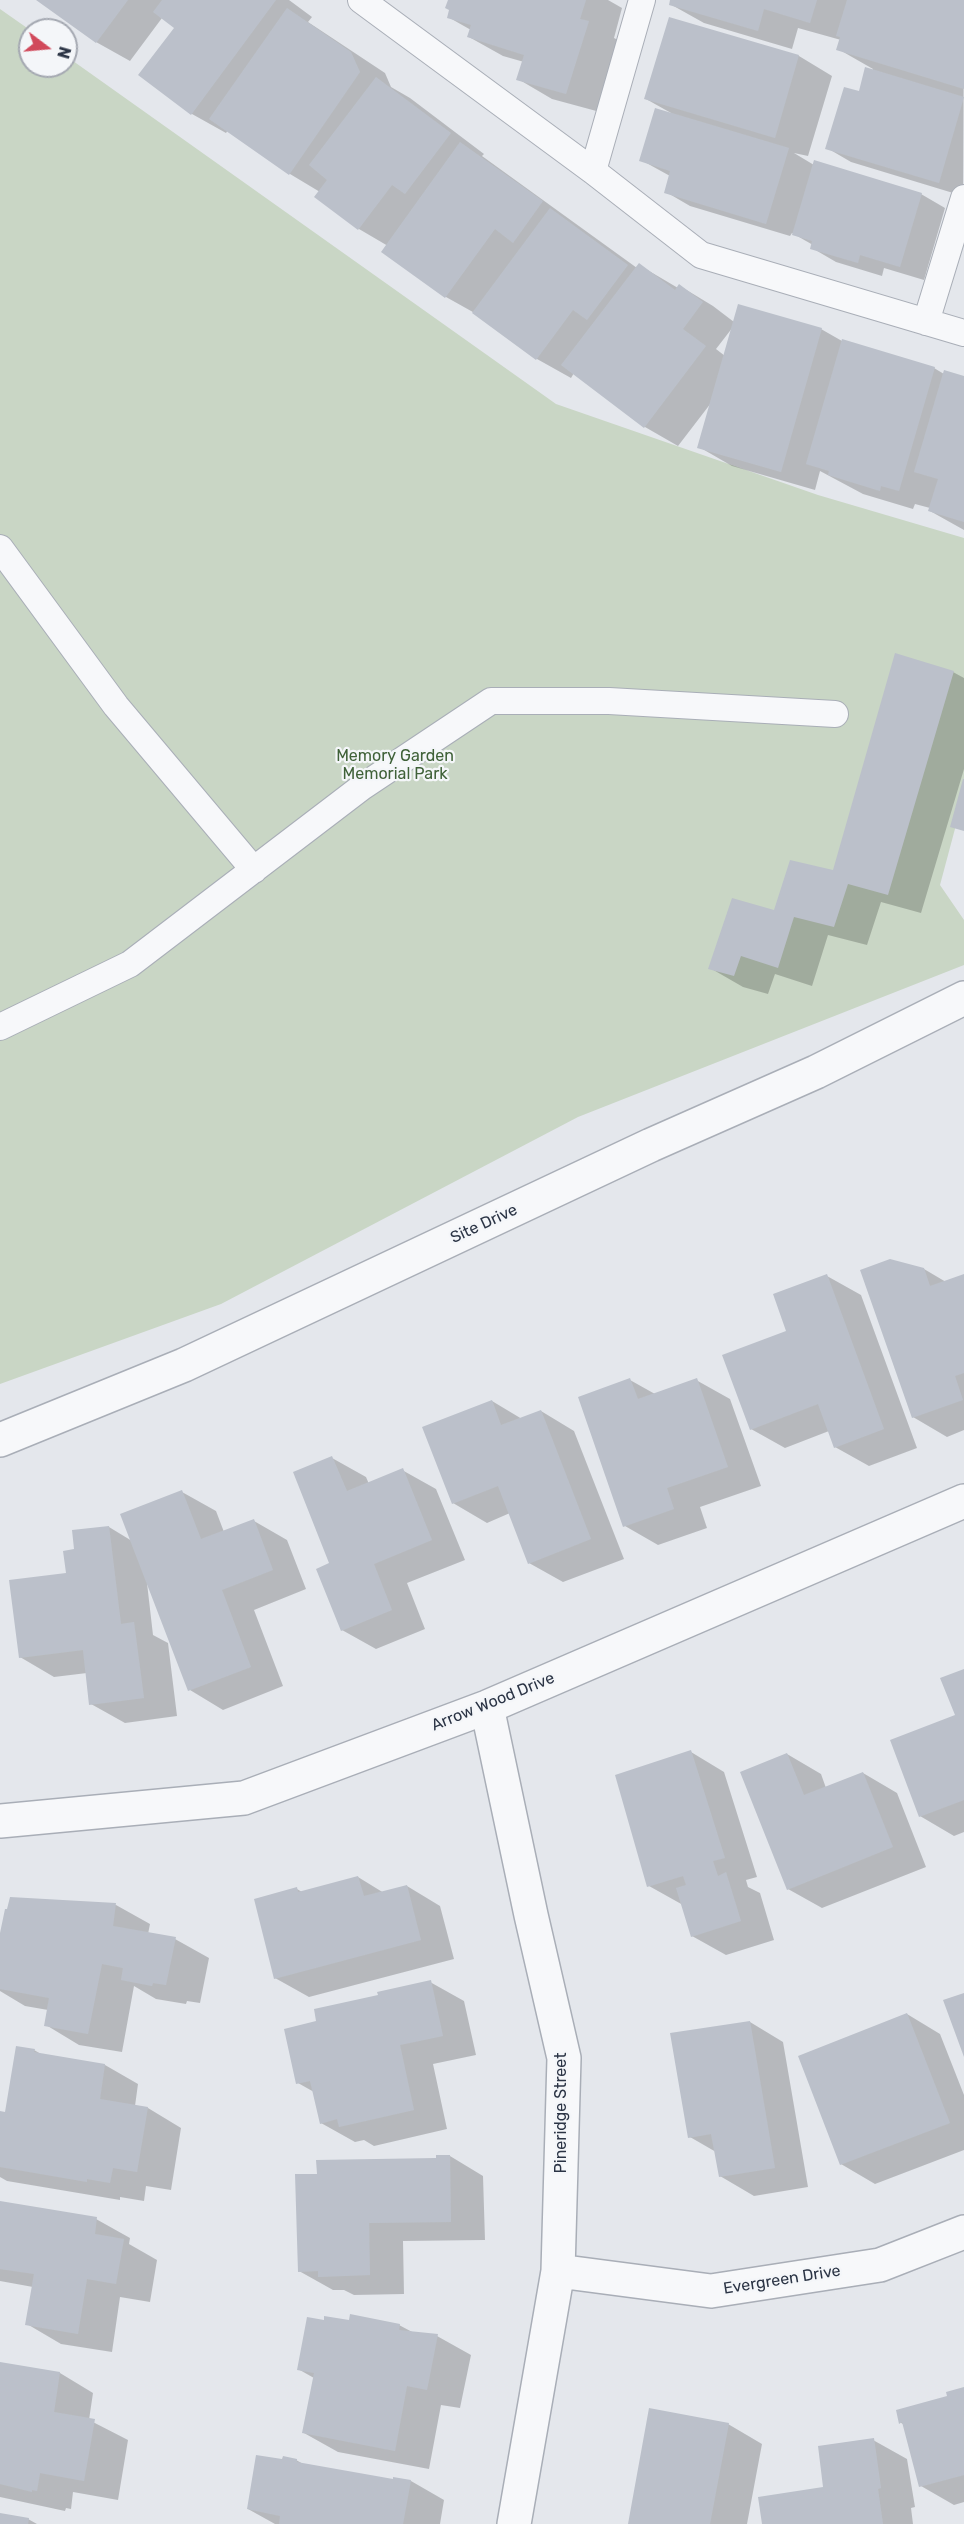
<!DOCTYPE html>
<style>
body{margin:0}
#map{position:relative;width:964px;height:2524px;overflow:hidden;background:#e4e7ec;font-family:Rubik,sans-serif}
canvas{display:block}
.north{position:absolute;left:18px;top:18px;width:60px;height:60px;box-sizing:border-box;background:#f4f6f9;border:2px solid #a4a8b1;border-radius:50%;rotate:106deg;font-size:16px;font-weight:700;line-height:24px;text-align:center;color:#2b3445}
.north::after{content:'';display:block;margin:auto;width:21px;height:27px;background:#d1495b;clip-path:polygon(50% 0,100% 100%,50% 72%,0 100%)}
</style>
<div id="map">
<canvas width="964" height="2524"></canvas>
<div class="north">N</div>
</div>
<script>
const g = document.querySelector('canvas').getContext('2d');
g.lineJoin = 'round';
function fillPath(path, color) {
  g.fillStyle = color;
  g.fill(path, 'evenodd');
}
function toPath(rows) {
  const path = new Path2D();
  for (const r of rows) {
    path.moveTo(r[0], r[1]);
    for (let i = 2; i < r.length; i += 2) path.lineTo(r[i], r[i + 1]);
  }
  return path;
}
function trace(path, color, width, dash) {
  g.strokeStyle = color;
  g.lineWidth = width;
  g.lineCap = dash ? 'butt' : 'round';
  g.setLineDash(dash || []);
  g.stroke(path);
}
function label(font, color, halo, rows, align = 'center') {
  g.font = font + ' Rubik,sans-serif';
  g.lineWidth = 4.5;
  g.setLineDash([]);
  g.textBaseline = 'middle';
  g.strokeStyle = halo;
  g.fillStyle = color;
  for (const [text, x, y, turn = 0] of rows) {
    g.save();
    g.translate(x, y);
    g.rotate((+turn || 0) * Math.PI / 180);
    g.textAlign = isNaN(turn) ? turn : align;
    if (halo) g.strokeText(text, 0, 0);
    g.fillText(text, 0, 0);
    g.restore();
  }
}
fillPath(toPath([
 [0,9,30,30,30,66,66,66,66,56,556,404,818,495,964,538,964,795,940,885,964,920,964,965,578,1117,221,1304,0,1384]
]), '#c9d6c5');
fillPath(toPath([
 [39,0,289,0,312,17,308,22,385,73,391,87,410,98,484,154,482,156,637,268,639,265,678,288,680,286,713,306,734,322,821,329,842,341,934,368,944,374,964,377,964,530,930,511,930,508,915,504,913,509,863,494,820,471,815,490,732,466,699,447,711,403,678,446,645,427,574,373,571,378,537,359,480,316,446,297,383,252,388,246,359,229,320,192,290,174,228,130,226,133,192,114,140,75,176,28,162,18,130,61,96,42],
 [733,327,725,356,716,349],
 [449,0,608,0,622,8,614,38,622,42,600,112,552,99,518,79,524,62,503,56,469,37,471,30,448,17,451,10],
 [672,0,964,0,963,196,851,162,827,148,873,69,838,49,841,40,798,28,792,49,704,23,670,4],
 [670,19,799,56,832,76,808,156,794,153,814,165,921,194,945,208,924,280,884,268,882,276,836,262,812,248,813,245,792,233,790,236,690,206,666,192,670,176,641,160,671,113,646,99],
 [953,672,964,678,964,769,921,913,881,902,867,945,828,935,812,986,775,974,768,994,743,987,710,968,775,912,834,871],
 [924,1269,946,1282,964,1275,964,1430,947,1437,913,1417],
 [827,1276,861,1295,917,1448,869,1466,835,1447,829,1431,785,1448,751,1429,788,1332],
 [630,1380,655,1394,696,1380,730,1399,761,1486,700,1507,707,1528,658,1545,625,1526],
 [492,1401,522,1419,541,1411,574,1431,624,1559,563,1582,529,1563,510,1513,487,1523,453,1503],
 [332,1458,366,1477,369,1484,402,1470,436,1489,465,1560,407,1583,425,1629,376,1649,342,1630,331,1564],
 [182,1492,216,1511,224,1532,254,1521,287,1540,306,1589,254,1610,283,1686,223,1710,190,1690,147,1583,153,1635,168,1643,177,1716,125,1723,91,1704,87,1673,54,1677,20,1657,68,1574,75,1551,109,1527,132,1541],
 [964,1670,964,1832,954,1836,920,1816,957,1716],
 [691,1752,724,1772,757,1877,746,1880,748,1887,760,1893,774,1940,726,1955,692,1936,683,1905,649,1886],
 [787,1754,821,1774,826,1788,863,1773,897,1793,926,1867,822,1908,788,1889],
 [358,1877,384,1893,407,1886,440,1906,454,1959,309,1997,275,1978,297,1889,302,1892],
 [11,1898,116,1905,150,1924,148,1934,175,1939,209,1958,200,2003,187,2001,186,2004,156,1999,134,1986,122,2052,79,2045,46,2025,48,2010,25,2006,0,1991,0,1941],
 [430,1982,464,2001,476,2055,433,2064,447,2129,374,2146,364,2140,355,2142,321,2123,314,2092,298,2083,318,2023,380,1996],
 [907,2014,940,2034,964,2095,964,2150,875,2184,841,2164],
 [750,2022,783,2042,808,2187,754,2196,720,2176,716,2152,690,2137],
 [34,2050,41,2054,105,2065,138,2084,135,2106,148,2108,181,2128,171,2190,146,2186,144,2201,120,2197,120,2200,7,2181,0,2177,0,2113,6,2114],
 [450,2156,483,2176,485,2240,403,2241,404,2294,354,2295,344,2290,333,2290,299,2271,318,2175],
 [0,2203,96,2219,130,2238,129,2244,157,2260,150,2302,120,2297,112,2352,61,2344,27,2324,33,2287,0,2281],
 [350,2322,399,2325,416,2334,437,2336,471,2355,460,2408,441,2405,429,2469,338,2452,304,2433,314,2378,298,2369],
 [0,2363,60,2373,93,2393,89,2420,128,2440,118,2500,73,2492,71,2509,66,2508,65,2511,0,2497],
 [964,2388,964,2502,954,2505,921,2486,904,2425,900,2422],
 [728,2424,762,2444,747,2524,629,2524],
 [873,2440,907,2459,915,2507,911,2508,913,2524,764,2524,825,2489],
 [296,2460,305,2465,395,2481,411,2481,444,2500,440,2524,275,2524,248,2509,283,2461],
 [0,2514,28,2519,37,2524,0,2524]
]), '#0003');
fillPath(toPath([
 [36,0,128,0,96,43],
 [162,0,276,0,191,115,138,75,174,28,153,12],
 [448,0,586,0,580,19,589,21,566,94,516,80,524,55,467,37,471,25,447,18,449,10,445,8],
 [670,0,817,0,810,23,764,9,758,31,669,5],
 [847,0,964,0,964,89,836,50,840,37,836,36],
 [287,8,351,52,360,72,289,175,209,119],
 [669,17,799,55,775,138,644,99],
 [865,67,964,97,939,183,825,149,844,87,859,91],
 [376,77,451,133,405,194,392,185,358,230,314,197,327,180,309,165],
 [655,108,789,148,766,224,664,193,670,171,639,161],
 [460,142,543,201,513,243,495,229,445,298,381,252],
 [814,160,922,193,900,267,860,255,858,263,810,249,812,241,792,235],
 [550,208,628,265,587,320,573,310,536,360,472,313],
 [639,263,675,290,679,284,703,302,683,329,706,346,644,428,561,365],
 [738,304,822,328,781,472,697,448],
 [842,339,935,367,899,491,881,486,880,491,828,475,829,471,806,464],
 [944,370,964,376,964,522,928,511,938,479,914,472],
 [895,653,954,671,888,895,848,884,834,927,794,917,778,968,741,956,734,976,708,969,732,898,774,910,790,860,833,870],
 [963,779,964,779,964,831,950,827],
 [890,1259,924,1268,930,1286,964,1274,964,1373,955,1376,963,1400,912,1418,860,1270],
 [827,1274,884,1429,834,1448,818,1404,750,1430,722,1355,786,1331,773,1294],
 [630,1378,638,1399,697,1378,728,1467,667,1488,674,1509,623,1527,578,1397],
 [492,1400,501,1425,541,1410,591,1539,528,1564,498,1486,452,1504,422,1427],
 [332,1456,347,1491,403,1468,432,1540,374,1564,392,1610,341,1631,316,1569,329,1563,293,1472],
 [182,1490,201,1539,254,1519,273,1570,222,1590,251,1667,188,1691,120,1514],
 [109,1526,121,1624,134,1622,144,1698,89,1705,83,1650,19,1658,9,1580,66,1573,63,1551,74,1549,72,1530],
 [964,1669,964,1800,919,1817,890,1740,955,1715,940,1678],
 [691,1750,725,1858,713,1861,718,1876,726,1872,741,1921,691,1937,676,1888,686,1885,683,1876,647,1887,615,1775],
 [787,1753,804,1795,863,1772,893,1847,787,1890,740,1772],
 [358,1876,364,1896,407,1885,421,1940,274,1979,254,1899,297,1887,298,1892],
 [10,1897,116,1903,113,1926,176,1937,166,1985,153,1983,152,1986,121,1980,123,1968,102,1964,88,2034,44,2026,49,1998,0,1989,0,1933,5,1909,7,1909],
 [431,1980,443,2036,400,2045,414,2110,339,2127,337,2119,320,2124,310,2081,296,2084,284,2029,316,2021,314,2009,378,1995,377,1992],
 [964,1993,964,2057,943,2000],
 [907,2013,950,2123,840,2165,798,2056],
 [750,2021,775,2168,719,2177,711,2134,688,2138,670,2033],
 [16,2046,35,2049,34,2052,105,2064,100,2099,148,2107,137,2172,113,2168,110,2183,87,2179,87,2182,0,2167,0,2111,5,2112],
 [436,2155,450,2155,451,2222,369,2223,370,2275,318,2277,318,2271,298,2272,295,2174,317,2174,316,2160,436,2158],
 [0,2201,97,2217,95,2234,124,2239,116,2284,87,2279,78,2334,25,2325,34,2274,0,2269],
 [350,2314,400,2324,399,2330,438,2334,427,2390,407,2386,395,2451,302,2433,314,2373,297,2370,307,2317,324,2320,324,2316,349,2320],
 [0,2362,60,2372,54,2412,95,2419,84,2481,40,2473,37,2491,32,2490,32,2492,0,2484],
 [964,2387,964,2475,919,2487,902,2422,899,2424,896,2410,947,2396,946,2392],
 [649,2408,729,2423,710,2524,628,2524],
 [874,2438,881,2488,878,2489,883,2524,762,2524,758,2497,823,2487,818,2446],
 [256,2455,282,2459,283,2456,297,2459,297,2462,393,2479,393,2477,411,2480,403,2524,279,2524,280,2516,247,2509],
 [0,2513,29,2518,28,2524,0,2524]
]), '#bbc0ca');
const service = toPath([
 [361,0,593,171,701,255,964,333],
 [593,171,642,0],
 [926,322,964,198],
 [0,548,116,706,254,870],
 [0,1027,130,964,362,787,491,701,609,701,835,714]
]);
const minor = toPath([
 [0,1440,184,1365,651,1145,816,1072,964,998],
 [487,1707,531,1915,564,2058,558,2271,514,2524],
 [0,1821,244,1798,487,1707,964,1501],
 [558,2271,711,2291,880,2265,964,2232]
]);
trace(service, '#a9aeb7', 28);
trace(minor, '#a9aeb7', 36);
trace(service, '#f7f8fa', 26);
trace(minor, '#f7f8fa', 33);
label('16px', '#3f6138', '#f4f6f9', [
 ["Memory Garden",395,756],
 ["Memorial Park",395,774]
]);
label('16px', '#2b3445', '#f4f6f9', [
 ["Site Drive",484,1224,-25],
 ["Arrow Wood Drive",493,1702,-22],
 ["Pineridge Street",561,2113,-90],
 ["Evergreen Drive",782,2280,-9]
]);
</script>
